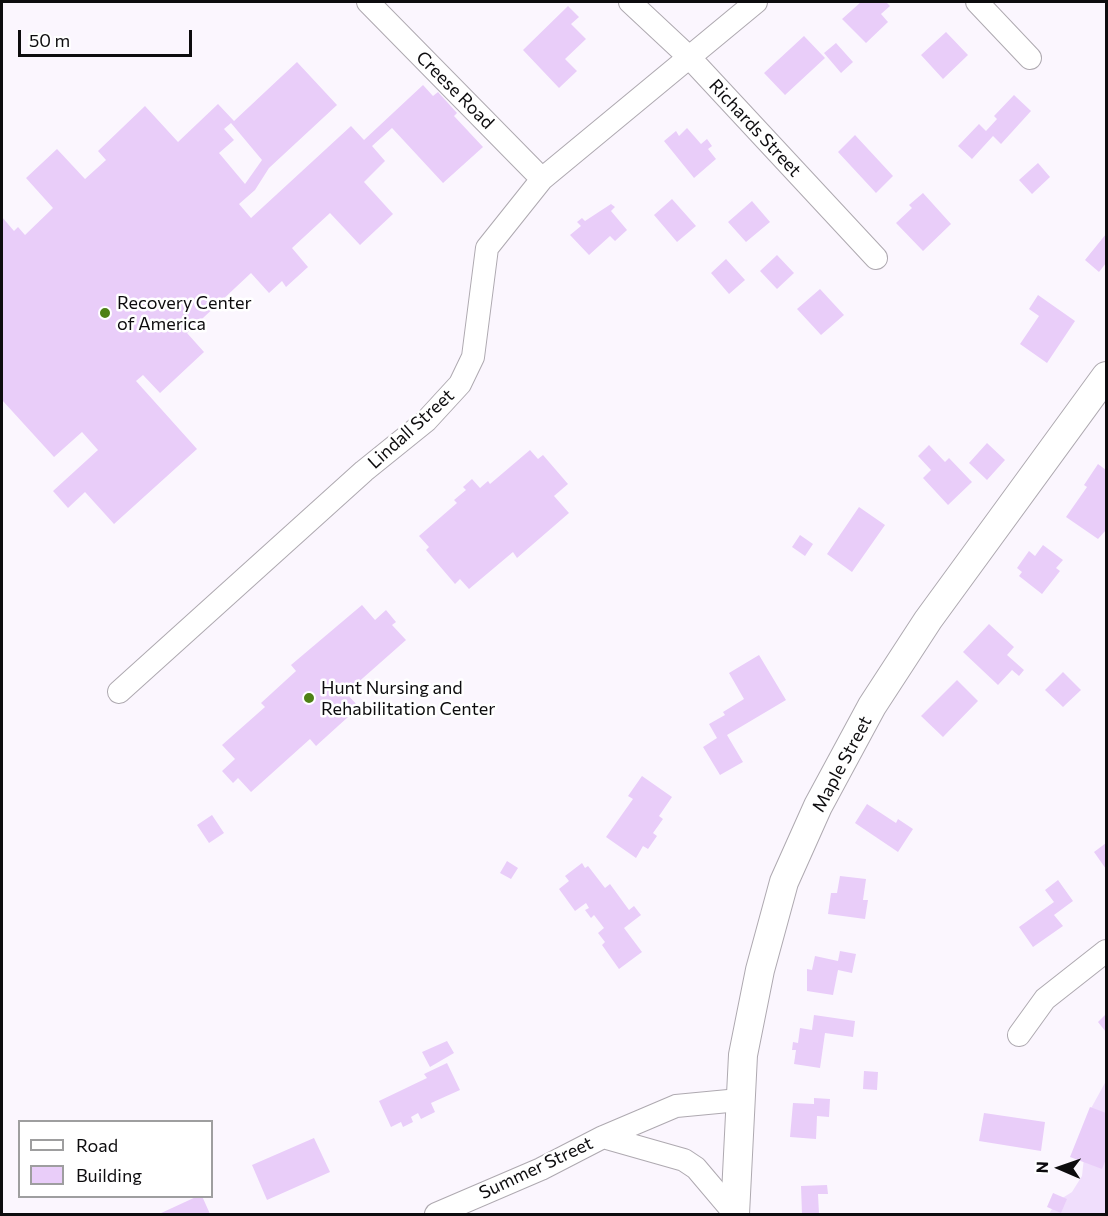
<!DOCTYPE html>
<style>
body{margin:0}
#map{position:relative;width:1108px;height:1216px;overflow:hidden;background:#fbf6fe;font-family:Commissioner,sans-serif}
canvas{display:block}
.frame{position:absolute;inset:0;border:3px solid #0d0c0e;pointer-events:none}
.legend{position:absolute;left:18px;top:1120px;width:195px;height:78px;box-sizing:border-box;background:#fff;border:2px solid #9e9e9f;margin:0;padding:8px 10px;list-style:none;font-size:18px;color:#0d0c0e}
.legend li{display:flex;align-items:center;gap:12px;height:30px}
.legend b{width:30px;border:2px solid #9e9e9f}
.north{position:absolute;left:1030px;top:1138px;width:60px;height:60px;-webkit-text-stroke:4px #fff;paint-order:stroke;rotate:272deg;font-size:16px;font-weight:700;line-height:24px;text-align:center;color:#0d0c0e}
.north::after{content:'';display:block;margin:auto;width:21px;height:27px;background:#0d0c0e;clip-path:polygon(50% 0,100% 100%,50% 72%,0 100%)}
.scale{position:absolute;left:18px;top:30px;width:174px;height:27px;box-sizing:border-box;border:3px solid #0d0c0e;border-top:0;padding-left:8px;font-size:18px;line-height:21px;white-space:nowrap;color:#0d0c0e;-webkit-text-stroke:4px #fff;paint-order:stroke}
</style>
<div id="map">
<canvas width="1108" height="1216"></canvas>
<div class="frame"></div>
<ul class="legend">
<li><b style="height:8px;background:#fff"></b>Road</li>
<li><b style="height:16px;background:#e9cdf9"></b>Building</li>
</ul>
<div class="north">N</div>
<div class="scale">50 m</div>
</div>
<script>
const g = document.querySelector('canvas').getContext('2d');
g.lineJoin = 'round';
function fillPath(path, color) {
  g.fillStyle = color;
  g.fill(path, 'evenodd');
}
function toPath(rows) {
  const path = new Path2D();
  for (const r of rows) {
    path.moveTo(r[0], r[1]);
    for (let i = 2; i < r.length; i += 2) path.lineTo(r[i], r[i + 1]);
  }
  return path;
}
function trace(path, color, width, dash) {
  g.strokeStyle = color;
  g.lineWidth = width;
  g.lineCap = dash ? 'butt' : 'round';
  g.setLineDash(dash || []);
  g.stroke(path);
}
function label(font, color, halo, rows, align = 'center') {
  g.font = font + ' Commissioner,sans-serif';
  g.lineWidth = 5;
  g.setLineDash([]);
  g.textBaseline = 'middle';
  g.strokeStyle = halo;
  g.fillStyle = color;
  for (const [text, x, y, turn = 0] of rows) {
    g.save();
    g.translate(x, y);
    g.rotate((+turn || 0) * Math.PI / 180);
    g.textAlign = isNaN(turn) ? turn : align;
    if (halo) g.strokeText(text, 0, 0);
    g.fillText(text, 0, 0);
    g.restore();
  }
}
fillPath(toPath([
 [1106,1081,1106,1214,1049,1214,1056,1202,1072,1192,1082,1176,1089,1112]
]), '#f0defc');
fillPath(toPath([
 [861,2,886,2,890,6,881,14,888,22,866,43,842,19],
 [568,6,579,17,571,24,586,39,565,59,577,71,559,88,523,50],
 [946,32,968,55,943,79,921,55],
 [804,36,825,58,785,95,764,73],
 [836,43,853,62,841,73,824,53],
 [297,62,337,105,269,168,255,190,239,204,251,218,351,126,364,140,423,85,433,96,438,92,457,113,454,116,483,147,443,183,392,128,372,146,385,161,364,182,393,214,360,245,330,213,292,248,308,267,286,287,282,281,269,293,251,273,187,333,204,352,160,393,143,375,136,381,197,449,114,524,85,492,68,508,53,491,98,450,82,432,54,457,2,400,2,217,14,231,18,227,25,235,53,208,26,178,57,149,85,179,106,160,98,151,145,106,178,142,218,104,234,121],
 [231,123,262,160,245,184,219,153,234,140,224,129],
 [1014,95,1031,111,1001,144,993,136,972,159,958,146,979,124,986,131,997,119,994,116],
 [687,128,701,144,707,139,712,146,708,149,716,159,694,178,664,141,676,131,679,136],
 [855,135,893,176,876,193,838,152],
 [1038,163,1050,177,1032,194,1019,180],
 [923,193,951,224,923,251,896,223,912,208,909,205],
 [672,199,696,226,677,242,654,215],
 [752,201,770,222,746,242,728,222],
 [611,204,615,207,611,211,627,230,615,241,610,236,589,255,570,235,581,226,577,222,582,218,585,221],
 [1106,234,1106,263,1099,272,1085,260],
 [777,255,794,273,777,289,760,271],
 [726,259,745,280,729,294,711,273],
 [820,289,844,315,821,335,797,309],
 [1038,295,1075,321,1047,363,1020,344,1039,316,1029,309],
 [987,443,1005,460,987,480,969,463],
 [929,445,945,462,949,458,972,482,948,505,923,478,931,470,918,456],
 [530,450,538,459,543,455,568,484,554,496,569,513,517,558,513,552,469,589,460,579,455,584,426,550,429,547,419,536,457,503,454,500,466,490,463,487,472,479,480,488,488,481,490,484],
 [1098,464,1106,470,1106,530,1098,539,1066,517,1087,487,1084,485],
 [859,507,885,525,852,572,827,554],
 [800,535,813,544,805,556,792,547],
 [1043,545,1063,560,1056,568,1060,571,1042,594,1019,576,1022,572,1017,568,1029,551,1035,556],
 [362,605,375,620,386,610,396,622,392,625,406,640,346,693,359,707,316,746,310,739,251,792,238,778,233,783,222,771,235,759,222,745,265,707,261,703,296,671,291,665],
 [989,624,1014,647,1007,655,1024,670,1019,676,1012,670,998,685,963,652],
 [759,655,786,700,727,735,743,762,720,775,703,747,717,738,709,724,725,715,723,712,744,699,729,673],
 [1063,672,1081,690,1063,707,1045,690],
 [957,680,978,701,943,737,921,716],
 [642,776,672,797,659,816,663,819,653,833,657,836,648,849,643,846,636,858,606,837,633,799,628,796],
 [867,804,896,823,898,819,913,829,898,852,855,823],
 [212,815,224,833,209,843,197,825],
 [1106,843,1106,869,1094,852],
 [507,861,518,868,511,879,500,873],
 [582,863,585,868,588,866,605,888,610,884,629,910,634,906,641,915,624,928,642,952,619,969,602,945,605,942,598,933,604,928,594,915,591,918,585,910,589,908,586,903,575,911,559,889,569,881,565,876],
 [840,876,866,879,863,900,868,900,865,919,828,914,831,893,837,893],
 [1058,880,1073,901,1054,915,1063,926,1033,947,1019,927,1054,902,1045,890],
 [840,951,856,954,852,973,838,970,833,995,807,991,807,969,812,970,815,956,838,961],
 [1106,1014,1106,1032,1098,1022],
 [814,1015,855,1021,853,1037,825,1033,820,1068,794,1064,796,1050,792,1050,793,1042,798,1043,800,1028,812,1030],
 [447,1041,454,1053,430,1067,422,1052],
 [447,1063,460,1090,431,1103,435,1112,421,1119,418,1113,411,1117,413,1122,403,1127,401,1122,391,1127,379,1101,427,1078,424,1074],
 [864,1071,878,1072,877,1090,863,1089],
 [814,1098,830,1099,829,1117,817,1116,816,1139,790,1137,793,1103,814,1104],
 [1090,1107,1106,1113,1106,1159,1102,1169,1070,1157],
 [984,1113,1045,1122,1041,1151,979,1141],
 [314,1138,330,1172,267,1200,252,1165],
 [827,1185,828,1194,818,1194,819,1214,802,1214,801,1186],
 [1053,1193,1067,1199,1061,1213,1047,1207],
 [198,1196,202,1196,210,1214,159,1214]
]), '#e9cdf9');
const minor = toPath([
 [368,2,542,179],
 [630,2,690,58,876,258],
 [977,2,1030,58],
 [119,692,364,471,426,421,460,384,473,357,487,248,542,179,756,2],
 [1019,1035,1045,999,1106,951],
 [603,1137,684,1160,696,1168,735,1214],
 [436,1214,541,1169,603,1137,676,1106,739,1100]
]);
const major = toPath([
 [735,1214,743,1055,760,970,784,882,818,806,872,706,928,620,1106,376]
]);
trace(minor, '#aea9b0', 24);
trace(major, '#aea9b0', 30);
trace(minor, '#fff', 22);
trace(major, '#fff', 28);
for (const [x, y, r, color] of [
 [105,313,6,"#4e8115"],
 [309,698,6,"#4e8115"]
]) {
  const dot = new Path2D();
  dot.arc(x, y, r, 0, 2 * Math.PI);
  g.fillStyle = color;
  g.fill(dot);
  trace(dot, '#fff', 2);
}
label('18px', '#0d0c0e', '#fff', [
 ["Creese Road",455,90,45],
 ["Richards Street",755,128,47],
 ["Lindall Street",411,429,-42],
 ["Maple Street",842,764,-62],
 ["Summer Street",536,1168,-25]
]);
label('18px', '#0d0c0e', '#fff', [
 ["Recovery Center",117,303],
 ["of America",117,324],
 ["Hunt Nursing and",321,688],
 ["Rehabilitation Center",321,709]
], 'left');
</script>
